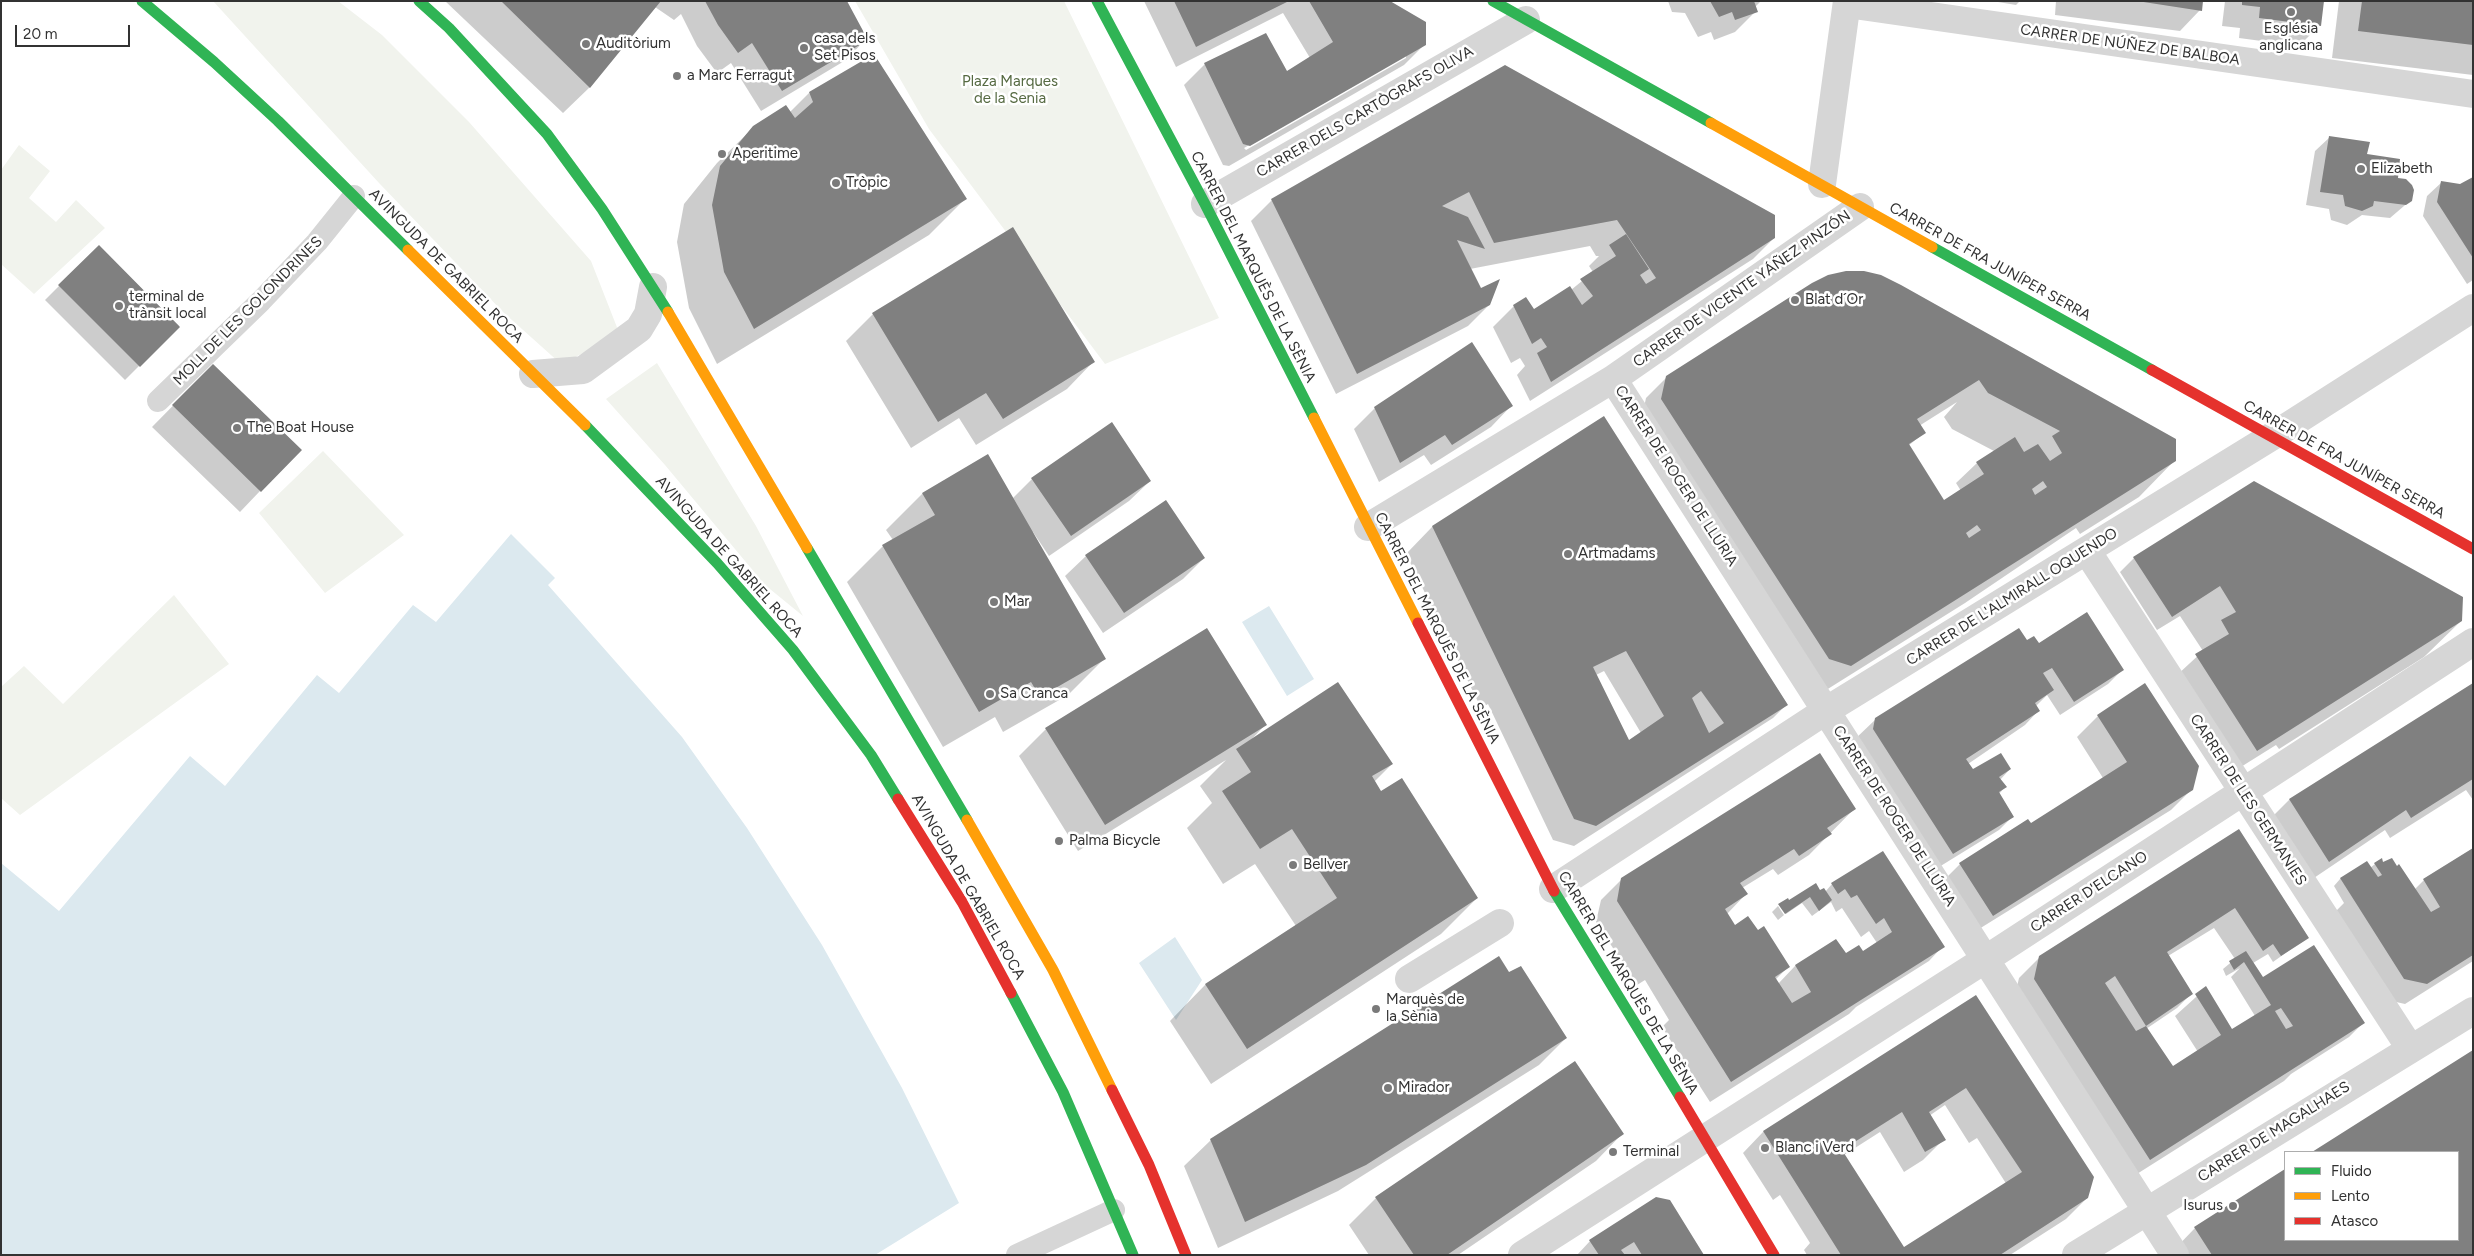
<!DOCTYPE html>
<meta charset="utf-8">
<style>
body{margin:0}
#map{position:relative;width:2474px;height:1256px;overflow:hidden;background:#fff;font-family:Figtree,sans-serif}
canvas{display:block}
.frame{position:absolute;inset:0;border:2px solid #323232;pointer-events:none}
.legend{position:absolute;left:2284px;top:1151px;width:175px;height:90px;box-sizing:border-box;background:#fff;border:1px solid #adadad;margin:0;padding:6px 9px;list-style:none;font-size:15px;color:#323232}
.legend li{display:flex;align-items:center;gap:10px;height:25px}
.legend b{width:25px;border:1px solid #adadad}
.scale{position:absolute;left:15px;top:25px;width:115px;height:22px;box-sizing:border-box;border:2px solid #323232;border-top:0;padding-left:6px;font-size:15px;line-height:18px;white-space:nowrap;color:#323232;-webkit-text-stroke:4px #fff;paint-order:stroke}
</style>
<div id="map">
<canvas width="2474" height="1256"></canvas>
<div class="frame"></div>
<ul class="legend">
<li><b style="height:6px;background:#30b455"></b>Fluido</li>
<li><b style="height:6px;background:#ff9f0a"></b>Lento</li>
<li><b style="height:6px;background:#e5322d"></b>Atasco</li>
</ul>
<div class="scale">20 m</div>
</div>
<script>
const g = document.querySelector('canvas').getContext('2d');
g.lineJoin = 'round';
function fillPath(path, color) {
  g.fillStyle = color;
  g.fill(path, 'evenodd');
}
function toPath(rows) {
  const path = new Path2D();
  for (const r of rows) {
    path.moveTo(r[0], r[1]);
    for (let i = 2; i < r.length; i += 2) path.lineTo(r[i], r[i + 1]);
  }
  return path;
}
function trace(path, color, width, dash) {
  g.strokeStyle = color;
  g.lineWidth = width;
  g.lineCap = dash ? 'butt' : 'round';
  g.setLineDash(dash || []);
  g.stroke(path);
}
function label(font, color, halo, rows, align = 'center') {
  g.font = font + ' Figtree,sans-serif';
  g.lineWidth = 5;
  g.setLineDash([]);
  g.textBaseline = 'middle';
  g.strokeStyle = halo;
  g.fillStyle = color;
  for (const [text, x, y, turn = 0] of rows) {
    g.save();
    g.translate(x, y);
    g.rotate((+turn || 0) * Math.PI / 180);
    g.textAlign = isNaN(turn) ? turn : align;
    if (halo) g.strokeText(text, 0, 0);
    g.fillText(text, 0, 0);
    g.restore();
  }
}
fillPath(toPath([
 [213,1,338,1,382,35,469,122,591,261,620,335,561,364,503,312,379,183],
 [855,1,1064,1,1219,318,1105,364,929,129],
 [19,145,50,171,29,198,56,222,76,200,105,228,34,294,1,264,1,170],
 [657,363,756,526,803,616,765,585,665,465,606,399],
 [323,451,404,535,325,593,259,513],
 [174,595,229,664,20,815,1,798,1,687,24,666,63,704]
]), '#f1f3ed');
fillPath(toPath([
 [511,534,555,578,548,585,682,737,747,828,822,945,902,1088,959,1203,875,1255,1,1255,1,863,59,911,190,756,225,786,317,675,339,693,413,605,436,622],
 [1269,606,1314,679,1287,696,1242,622],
 [1175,937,1202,980,1176,1020,1139,963]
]), '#dce9ef');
fillPath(toPath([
 [445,1,845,1,866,39,846,60,761,111,731,63,717,73,697,46,681,14,674,20,655,7,590,87,563,113],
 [1144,1,1387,1,1425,44,1404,65,1229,166,1223,165,1184,85,1205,64,1286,72,1310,58,1283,13,1176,67],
 [1406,55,1406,58,1246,150,1244,148],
 [1668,1,1761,1,1755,7,1756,11,1735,32,1714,40,1711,32,1698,37,1685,13,1672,12],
 [1992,1,2020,1,2016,5],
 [2056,1,2201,1,2200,10,2180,31,2055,15],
 [2225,1,2322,1,2320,25,2299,46,2239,38,2240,28,2222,26],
 [2339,1,2473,1,2473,75,2332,58],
 [809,93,965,199,929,235,717,364,689,308,677,242,684,204,717,163,754,127,790,112],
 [1426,113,1774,238,1753,259,1530,401,1517,375,1525,366,1520,358,1511,363,1493,327,1514,306,1526,299,1533,310,1571,290,1593,272,1589,266,1599,256,1596,256,1590,246,1470,269,1489,305,1468,326,1336,394,1251,221,1272,200],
 [2330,137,2366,155,2396,180,2411,200,2390,218,2362,215,2347,225,2331,220,2329,209,2306,205,2315,151],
 [2473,178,2473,280,2467,284,2423,216,2427,196,2442,182,2460,186],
 [99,246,179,326,125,380,45,300],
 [873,314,1093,362,1067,389,976,445,959,418,911,448,846,341],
 [2022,353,2175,460,2139,497,2080,534,2076,528,1965,603,1823,692,1641,421,1646,398,1667,377],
 [1957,402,1944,417,1952,429,1994,451,1977,463,1956,483,1961,491,1944,502,1908,446,1924,433,1919,426],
 [213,365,260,491,240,512,152,427],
 [1511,406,1491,427,1431,465,1424,455,1379,482,1354,429,1375,408],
 [1603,418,1787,704,1773,718,1574,846,1553,840,1488,704,1481,708,1406,554,1432,527],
 [1604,671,1641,733,1629,741,1596,675],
 [987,456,1012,499,1032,479,1150,481,1129,501,1049,556,1033,532,1032,533,1104,659,1068,695,1003,732,995,717,943,747,847,582,883,546,893,540,886,530,922,494],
 [1086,556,1204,558,1183,579,1103,633,1065,576],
 [2134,558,2461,621,2424,657,2279,749,2276,745,2236,770,2176,676,2203,651,2180,616,2157,630,2120,572],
 [2027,642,2122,670,2108,684,2060,715,2047,695,2036,706,2039,710,2025,725,1968,764,1972,771,2010,769,2000,780,2005,787,1999,794,2013,816,1999,830,1939,867,1854,740,1876,719],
 [2473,684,2473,800,2466,790,2390,838,2385,830,2308,882,2269,820,2289,800],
 [2145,685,2192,789,2171,810,1979,929,1946,878,1960,864,2030,825,2103,778,2077,737,2098,716],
 [1265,725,1251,740,1392,764,1374,782,1380,793,1477,898,1441,934,1211,1084,1170,1021,1205,985,1296,926,1255,864,1223,884,1187,828,1212,803,1200,786,1226,760,1078,851,1019,756,1046,729],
 [1854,809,1809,855,1778,875,1773,869,1742,888,1746,894,1727,914,1735,926,1788,967,1775,980,1778,984,1795,966,1836,940,1846,956,1862,953,1877,943,1869,931,1861,937,1842,908,1836,912,1831,902,1812,916,1802,903,1786,914,1780,905,1825,892,1832,884,1883,853,1943,946,1929,961,1856,1007,1849,1014,1710,1102,1662,1027,1669,1020,1645,980,1637,985,1596,922,1601,900,1622,879],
 [2239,831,2308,937,2273,962,2268,954,2253,963,2263,979,2363,1023,2349,1037,2291,1074,2284,1081,2129,1179,2014,1000,2019,978,2040,957],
 [2214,928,2235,959,2223,969,2226,976,2240,968,2231,977,2255,1016,2231,1030,2206,988,2175,1016,2198,1052,2173,1068,2146,1029,2177,1008,2191,994,2168,956],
 [2473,850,2473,961,2405,1004,2383,999,2330,917,2344,903,2334,886,2340,879,2367,863,2370,868,2375,864,2396,867,2415,889,2424,880],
 [1778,906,1784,915,1778,920,1772,912],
 [1509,974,1566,1038,1539,1065,1338,1191,1218,1248,1184,1166,1211,1140],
 [1976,997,2087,1198,2066,1219,2010,1255,1807,1255,1804,1250,1810,1243,1780,1195,1773,1200,1743,1153,1763,1132],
 [1945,1105,1969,1143,1977,1138,2007,1185,1904,1249,1844,1155,1880,1132,1904,1172,1923,1160,1944,1139,1929,1116],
 [2473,1052,2473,1255,2169,1255,2195,1228,2285,1171,2285,1240,2458,1240,2458,1152,2315,1152],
 [1622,1134,1596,1161,1458,1255,1369,1255,1349,1225,1376,1198],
 [1657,1198,1703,1255,1577,1255,1590,1241]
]), '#0003');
fillPath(toPath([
 [501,1,661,1,590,88],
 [705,1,847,1,868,40,782,91,752,43,738,53,718,25],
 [1174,1,1289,1,1196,47],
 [1309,1,1390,1,1426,22,1426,45,1250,146,1243,144,1204,63,1266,33,1287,71,1333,42],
 [1710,1,1754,1,1758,12,1735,20,1732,12,1719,17],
 [2137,1,2203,1,2202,11],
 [2242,1,2324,1,2321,26,2259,18,2260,7,2242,5],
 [2362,1,2473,1,2473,45,2358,31],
 [874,54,967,199,754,329,724,272,712,205,720,166,753,126,786,105,795,118,813,102,809,92],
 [1505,65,1775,215,1775,238,1551,382,1537,353,1547,347,1541,338,1532,344,1513,305,1526,297,1534,309,1570,286,1582,305,1593,296,1580,279,1616,256,1609,245,1626,234,1649,269,1640,275,1646,284,1656,278,1617,220,1494,243,1469,192,1442,206,1468,217,1485,249,1457,240,1481,288,1500,279,1490,305,1357,374,1271,199],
 [2329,136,2370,142,2367,154,2400,159,2398,178,2406,179,2412,185,2414,190,2412,201,2406,205,2374,201,2373,206,2362,211,2345,206,2343,195,2320,192],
 [2473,177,2473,258,2437,202,2441,181,2460,184],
 [1013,227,1095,362,1003,419,986,393,938,422,872,313],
 [99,245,180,327,140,367,58,285],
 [1846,271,1864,271,1881,275,1901,285,2176,439,2176,461,1851,666,1829,659,1661,399,1666,376,1812,283,1828,275],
 [1979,380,1988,393,2060,431,2052,436,2062,453,2050,461,2038,444,2024,452,2015,437,1976,462,1984,474,1944,500,1909,444,1926,433,1917,419],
 [2043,481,2047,487,2035,495,2032,489],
 [1977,525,1981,530,1969,538,1966,533],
 [1472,342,1513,406,1452,445,1445,435,1400,463,1374,407],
 [213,364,302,450,261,492,172,405],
 [1604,416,1788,705,1596,826,1574,819,1432,526],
 [1626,651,1664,716,1629,740,1593,667],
 [1701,691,1724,723,1709,733,1692,698],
 [1112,422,1151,481,1071,536,1031,478],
 [988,454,1106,659,1040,697,1031,682,979,712,882,545,935,515,922,493],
 [2254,481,2463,597,2462,621,2257,751,2195,654,2229,634,2221,620,2236,612,2220,586,2172,617,2133,557],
 [1166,500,1205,558,1124,613,1085,555],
 [2087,612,2124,670,2074,702,2052,668,2043,673,2054,690,2035,703,2040,711,1966,759,1973,769,2001,753,2011,769,1999,777,2007,787,1999,792,2014,817,1953,854,1873,729,1875,718,2019,628,2027,640,2034,636,2039,643],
 [1207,628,1267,725,1105,825,1045,728],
 [1338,682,1393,764,1372,776,1381,791,1402,778,1478,898,1247,1049,1205,984,1337,898,1292,829,1260,849,1222,791,1251,772,1236,749],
 [2145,683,2199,766,2193,790,1993,916,1959,863,2028,819,2031,823,2127,762,2097,715],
 [2473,683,2473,779,2411,818,2406,810,2329,862,2289,799],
 [1820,753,1856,809,1827,828,1832,834,1799,856,1794,849,1740,883,1748,894,1725,909,1735,925,1748,916,1758,930,1764,926,1790,967,1775,977,1792,1003,1811,992,1795,965,1836,939,1846,953,1859,945,1863,951,1892,932,1884,918,1876,924,1857,895,1851,898,1845,889,1838,894,1831,883,1883,851,1945,947,1731,1082,1617,901,1621,878],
 [2239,829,2309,938,2281,956,2273,944,2263,951,2235,908,2167,952,2193,994,2146,1026,2173,1066,2221,1035,2195,994,2206,986,2232,1029,2271,1005,2244,962,2234,970,2229,961,2246,951,2263,977,2314,945,2365,1023,2150,1160,2034,979,2039,956],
 [2115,976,2146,1026,2136,1031,2105,983],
 [2281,1008,2293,1026,2286,1029,2275,1011],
 [2473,848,2473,955,2427,984,2404,979,2340,878,2367,861,2378,877,2382,875,2374,863,2382,858,2383,862,2392,858,2397,866,2399,864,2431,912,2440,907,2423,879],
 [1816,883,1820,890,1824,888,1832,900,1819,911,1810,897,1785,914,1778,904,1788,898,1789,900],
 [1499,956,1509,972,1521,966,1567,1038,1366,1165,1245,1222,1210,1139],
 [1976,995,2094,1177,2088,1198,2000,1255,1841,1255,1763,1131],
 [1966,1088,2022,1172,1904,1247,1842,1150,1902,1112,1925,1152,1946,1140,1929,1112],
 [2473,1050,2473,1255,2212,1255,2194,1227,2285,1169,2285,1240,2458,1240,2458,1152,2312,1152],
 [1575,1061,1624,1134,1447,1255,1414,1255,1375,1197],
 [1656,1197,1670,1200,1704,1255,1642,1255,1634,1242,1621,1250,1625,1255,1599,1255,1589,1240]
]), '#808080');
trace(toPath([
 [158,401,261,301,317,242,354,196],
 [1017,1255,1114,1210]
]), '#d6d6d6', 22);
trace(toPath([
 [1847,4,2473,94],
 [1822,184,1847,1],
 [1205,204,1526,20],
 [533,374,583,370,639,329,648,314,653,287],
 [1613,379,2175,1255],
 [1368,527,1613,379,1860,207],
 [2087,551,2410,1048],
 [1553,889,1827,710,2271,437,2473,308],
 [1409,979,1500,923],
 [1522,1255,1986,959,2473,642],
 [2076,1255,2473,1011]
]), '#d6d6d6', 28);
trace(toPath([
 [142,1,214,62,278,121,408,250],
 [419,1,449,28,547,134,602,209,668,312],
 [1097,1,1205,204,1314,418],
 [1493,1,1711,123],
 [1932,247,2152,370],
 [585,425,717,563,793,650,871,755,898,799],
 [807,548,967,820],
 [1554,891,1680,1097],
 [1011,993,1063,1092,1133,1255]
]), '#30b455', 11);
trace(toPath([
 [1711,123,1932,247],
 [408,250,585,425],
 [668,312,807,548],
 [1314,418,1418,623],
 [967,820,1053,970,1112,1090]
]), '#ff9f0a', 11);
trace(toPath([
 [2152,370,2473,549],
 [1418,623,1554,891],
 [898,799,962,902,1011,993],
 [1112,1090,1149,1165,1186,1255],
 [1680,1097,1774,1255]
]), '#e5322d', 11);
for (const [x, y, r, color] of [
 [2291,12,5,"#7a7a7a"],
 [586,44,5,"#7a7a7a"],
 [804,48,5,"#7a7a7a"],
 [677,76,5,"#7a7a7a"],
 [722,154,5,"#7a7a7a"],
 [2361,169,5,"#7a7a7a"],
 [836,183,5,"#7a7a7a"],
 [1795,300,5,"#7a7a7a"],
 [119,306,5,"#7a7a7a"],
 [237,428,5,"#7a7a7a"],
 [1568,554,5,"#7a7a7a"],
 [994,602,5,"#7a7a7a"],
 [990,694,5,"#7a7a7a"],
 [1059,841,5,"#7a7a7a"],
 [1293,865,5,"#7a7a7a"],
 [1376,1009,5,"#7a7a7a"],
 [1388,1088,5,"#7a7a7a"],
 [1765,1148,5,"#7a7a7a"],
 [1613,1152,5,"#7a7a7a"],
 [2233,1206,5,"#7a7a7a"]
]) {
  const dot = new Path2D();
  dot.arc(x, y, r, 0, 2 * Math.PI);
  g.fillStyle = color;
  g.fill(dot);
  trace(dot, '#fff', 2);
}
label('15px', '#323232', '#fff', [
 ["Església",2291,29,"center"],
 ["anglicana",2291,46,"center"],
 ["casa dels",814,39],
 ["Set Pisos",814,56],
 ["Auditòrium",596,44],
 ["a Marc Ferragut",687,76],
 ["Aperitime",732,154],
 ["Elizabeth",2371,169],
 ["Tròpic",846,183],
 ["terminal de",129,297],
 ["trànsit local",129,314],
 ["Blat d´Or",1805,300],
 ["The Boat House",247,428],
 ["Artmadams",1578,554],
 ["Mar",1004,602],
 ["Sa Cranca",1000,694],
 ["Palma Bicycle",1069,841],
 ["Bellver",1303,865],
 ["Marquès de",1386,1000],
 ["la Sènia",1386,1017],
 ["Mirador",1398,1088],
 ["Blanc i Verd",1775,1148],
 ["Terminal",1623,1152],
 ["Isurus",2223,1206,"right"]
], 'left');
label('15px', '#323232', '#fff', [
 ["CARRER DE NÚÑEZ DE BALBOA",2130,45,8],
 ["CARRER DELS CARTÒGRAFS OLIVA",1365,112,-30],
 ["CARRER DE FRA JUNÍPER SERRA",1990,262,29],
 ["AVINGUDA DE GABRIEL ROCA",446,266,45],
 ["CARRER DEL MARQUÈS DE LA SÈNIA",1253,267,63],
 ["CARRER DE VICENTE YÁÑEZ PINZÓN",1742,289,-35],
 ["MOLL DE LES GOLONDRINES",248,311,-45],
 ["CARRER DE FRA JUNÍPER SERRA",2344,460,29],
 ["CARRER DE ROGER DE LLÚRIA",1676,476,57],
 ["AVINGUDA DE GABRIEL ROCA",729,557,48],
 ["CARRER DE L'ALMIRALL OQUENDO",2012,597,-32],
 ["CARRER DEL MARQUÈS DE LA SÈNIA",1437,628,63],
 ["CARRER DE LES GERMANIES",2248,800,57],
 ["CARRER DE ROGER DE LLÚRIA",1894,816,57],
 ["AVINGUDA DE GABRIEL ROCA",968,887,60],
 ["CARRER D'ELCANO",2089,892,-33],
 ["CARRER DEL MARQUÈS DE LA SÈNIA",1628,983,59],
 ["CARRER DE MAGALHAES",2274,1132,-32]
]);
label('15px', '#566a42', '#fff', [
 ["Plaza Marques",1010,82],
 ["de la Senia",1010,99]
]);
</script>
